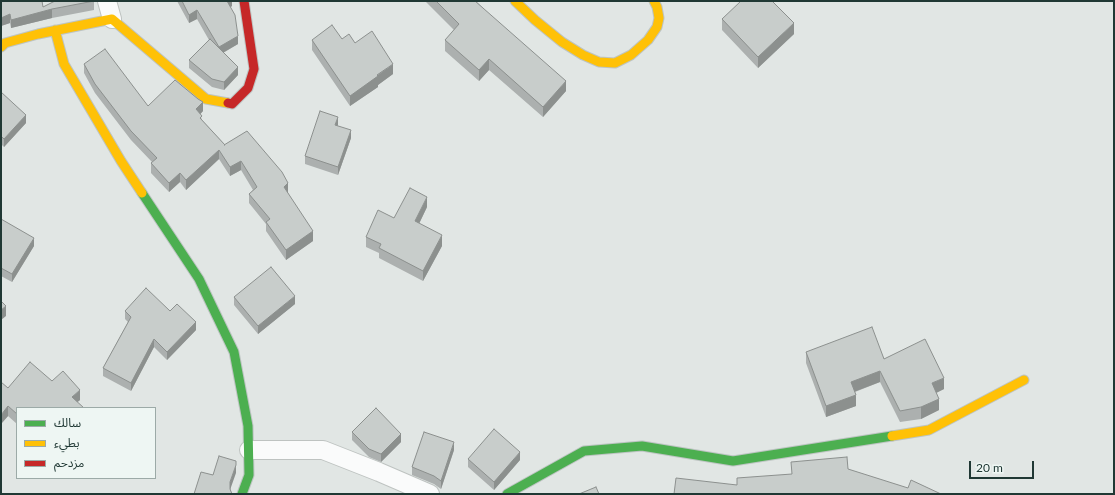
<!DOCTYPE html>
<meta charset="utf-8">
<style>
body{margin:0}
#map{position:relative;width:1115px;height:495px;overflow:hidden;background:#e1e6e4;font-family:Lato,"Noto Sans Arabic",sans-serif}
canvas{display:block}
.frame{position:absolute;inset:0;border:2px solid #203834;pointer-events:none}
.legend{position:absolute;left:16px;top:407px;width:140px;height:72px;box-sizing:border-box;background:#eef6f3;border:1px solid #9caaa7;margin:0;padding:5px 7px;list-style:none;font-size:12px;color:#203834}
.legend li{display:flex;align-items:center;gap:8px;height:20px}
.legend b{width:20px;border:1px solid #9caaa7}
.scale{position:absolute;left:969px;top:461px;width:65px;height:18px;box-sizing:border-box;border:2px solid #203834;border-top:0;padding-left:5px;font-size:12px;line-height:14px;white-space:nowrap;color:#203834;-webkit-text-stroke:3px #eef6f3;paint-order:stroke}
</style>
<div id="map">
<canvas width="1115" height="495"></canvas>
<div class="frame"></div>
<ul class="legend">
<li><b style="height:5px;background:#4caf50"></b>سالك</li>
<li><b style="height:5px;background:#ffc107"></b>بطيء</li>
<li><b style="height:5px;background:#c62828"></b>مزدحم</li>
</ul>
<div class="scale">20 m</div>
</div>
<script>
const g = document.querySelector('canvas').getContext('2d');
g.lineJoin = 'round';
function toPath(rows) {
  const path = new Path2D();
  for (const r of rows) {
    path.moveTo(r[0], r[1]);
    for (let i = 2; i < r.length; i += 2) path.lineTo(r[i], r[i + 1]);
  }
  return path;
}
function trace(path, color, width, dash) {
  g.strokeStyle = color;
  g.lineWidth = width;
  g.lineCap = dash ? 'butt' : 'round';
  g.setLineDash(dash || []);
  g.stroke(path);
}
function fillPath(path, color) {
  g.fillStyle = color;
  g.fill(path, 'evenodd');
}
const street = toPath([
 [107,1,112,19],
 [249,450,323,450,379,472,430,494]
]);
const fast = toPath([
 [142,193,199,279,234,352,248,426,249,475,242,494],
 [507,494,584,451,642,446,733,461,892,436]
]);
const slow = toPath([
 [515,1,535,20,562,42,583,55,599,62,615,63,631,55,648,40,657,27,659,18,657,7,654,1],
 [55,30,64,64,121,161,142,193],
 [1,47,5,43,38,34,112,19,206,99,228,103],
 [892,436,929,430,1024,380]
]);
const jam = toPath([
 [228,103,232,104,248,88,254,69,244,1]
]);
trace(street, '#bec3c1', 20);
trace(fast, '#bdc4c2', 11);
trace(slow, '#bdc4c2', 11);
trace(jam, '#bdc4c2', 11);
trace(street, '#fafbfb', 18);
trace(fast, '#4caf50', 9);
trace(slow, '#ffc107', 9);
trace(jam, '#c62828', 9);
fillPath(toPath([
 [1,1,43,7,94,1,94,10,52,18,11,28,10,23,1,26],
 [177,1,232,1,232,6,230,7,238,44,223,53,238,75,224,90,212,87,189,68,189,60,209,40,197,19,189,23],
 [425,1,476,1,566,91,543,117,489,70,479,81,445,51,445,40,454,30],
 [722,19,794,34,758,68,722,30],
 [342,39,355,43,393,74,378,85,378,87,350,106,312,50,312,40],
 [84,64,148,106,203,111,200,114,202,120,225,145,288,193,313,241,286,260,266,231,266,224,249,203,249,194,253,190,241,170,230,176,219,159,186,190,180,182,169,192,151,173,151,163,152,162,131,140,95,93,84,73],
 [1,92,26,123,4,147,1,144],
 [337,125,351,138,338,175,305,164,305,156,338,125],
 [427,207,419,224,442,246,423,281,379,258,379,253,366,247,366,237,394,218],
 [1,219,34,246,12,282,1,276],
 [234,297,295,304,258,334,234,305],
 [125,311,170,311,196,330,167,360,154,347,131,391,103,376,103,368,128,322,125,319],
 [806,352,884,359,944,389,936,393,939,410,921,419,900,422,880,382,855,392,856,406,826,417,806,363],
 [52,381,80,400,77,402,17,408,17,424,8,416,1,424,8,388],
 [352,432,401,442,381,462,369,457,352,440],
 [454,450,441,489,434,484,412,475,412,467],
 [468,459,520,460,494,490,468,467]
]), '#acb0af');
fillPath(toPath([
 [227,1,232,1,232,6,227,10],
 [52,9,52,18,11,28,11,20],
 [197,10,197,19,189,23,189,15],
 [10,14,10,23,1,26,1,18],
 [794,23,794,34,758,68,758,57],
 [238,36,238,44,219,55,219,47],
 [489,59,489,70,479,81,479,70],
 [393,64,393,74,378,85,378,87,350,106,350,96],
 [238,67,238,75,224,90,224,82],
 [566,81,566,91,543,117,543,107],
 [203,102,203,111,196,119,196,109],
 [26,115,26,123,4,147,4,139],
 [338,117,338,125,335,133,335,125],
 [351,130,351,138,338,175,338,167],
 [219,150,219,159,186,190,186,180],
 [241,161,241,170,230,176,230,167],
 [180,173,180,182,169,192,169,183],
 [288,183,288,193,284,197,284,187],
 [427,197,427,207,415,232,415,221],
 [313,231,313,241,286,260,286,250],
 [442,235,442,246,423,281,423,271],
 [34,238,34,246,12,282,12,274],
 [295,296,295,304,258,334,258,326],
 [6,306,6,316,1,320,1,310],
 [196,322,196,330,167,360,167,352],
 [154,339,154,347,131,391,131,383],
 [880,371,880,382,851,393,851,382],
 [944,378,944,389,932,395,932,383],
 [80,390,80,400,72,407,72,397],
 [856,395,856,406,826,417,826,406],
 [939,399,939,410,921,419,921,407],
 [8,406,8,416,1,424,1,415],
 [401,434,401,442,381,462,381,454],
 [454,442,454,450,441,489,441,481],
 [520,452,520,460,494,490,494,482],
 [236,465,236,473,230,490,230,494,230,482]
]), '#8c908e');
const building = toPath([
 [1,1,42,1,43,7,55,1,94,1,52,9,11,20,10,14,1,18,1,1],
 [182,1,227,1,235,15,238,36,219,47,197,10,189,15,182,1],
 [436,1,475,1,566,81,543,107,489,59,479,70,445,40,459,24,436,1],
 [741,1,772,1,794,23,758,57,722,19,741,1],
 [332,25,342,39,349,34,355,43,372,31,393,64,377,75,378,76,350,96,312,40,332,25],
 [210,39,238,67,224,82,212,79,189,60,210,39],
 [105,49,148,106,175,80,198,99,203,102,196,109,202,116,200,118,225,145,224,145,247,131,282,172,288,183,284,187,313,231,286,250,266,222,270,219,249,194,257,187,241,161,230,167,219,150,186,180,180,173,169,183,151,163,157,158,131,131,95,84,84,64,105,49],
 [1,92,26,115,4,139,1,136,1,92],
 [320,111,338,117,335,125,351,130,338,167,305,156,320,111],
 [410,188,427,197,415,221,442,235,423,271,379,248,381,244,366,237,378,210,394,218,410,188],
 [1,219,34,238,12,274,1,268,1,219],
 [271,267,295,296,258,326,234,297,271,267],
 [146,288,170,311,177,304,196,322,167,352,154,339,131,383,103,368,131,317,125,311,146,288],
 [1,301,6,306,1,310,1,301],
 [872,327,884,359,925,339,944,378,932,383,939,399,921,407,900,411,880,371,851,382,856,395,826,406,806,352,872,327],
 [30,362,52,381,63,371,80,390,72,397,84,408,17,408,17,414,8,406,1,415,1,382,8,388,30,362],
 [376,408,401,434,381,454,369,449,352,432,376,408],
 [494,429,520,452,494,482,468,459,494,429],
 [424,432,454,442,441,481,434,476,412,467,424,432],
 [219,456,236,461,236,465,230,482,230,489,232,494,194,494,201,472,213,475,219,456],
 [847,457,848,469,908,488,911,480,941,494,674,494,676,478,737,485,737,478,792,474,791,462,847,457],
 [596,487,599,494,579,494,596,487]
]);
fillPath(building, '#c8cdcb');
trace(building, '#8c908e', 1);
</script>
